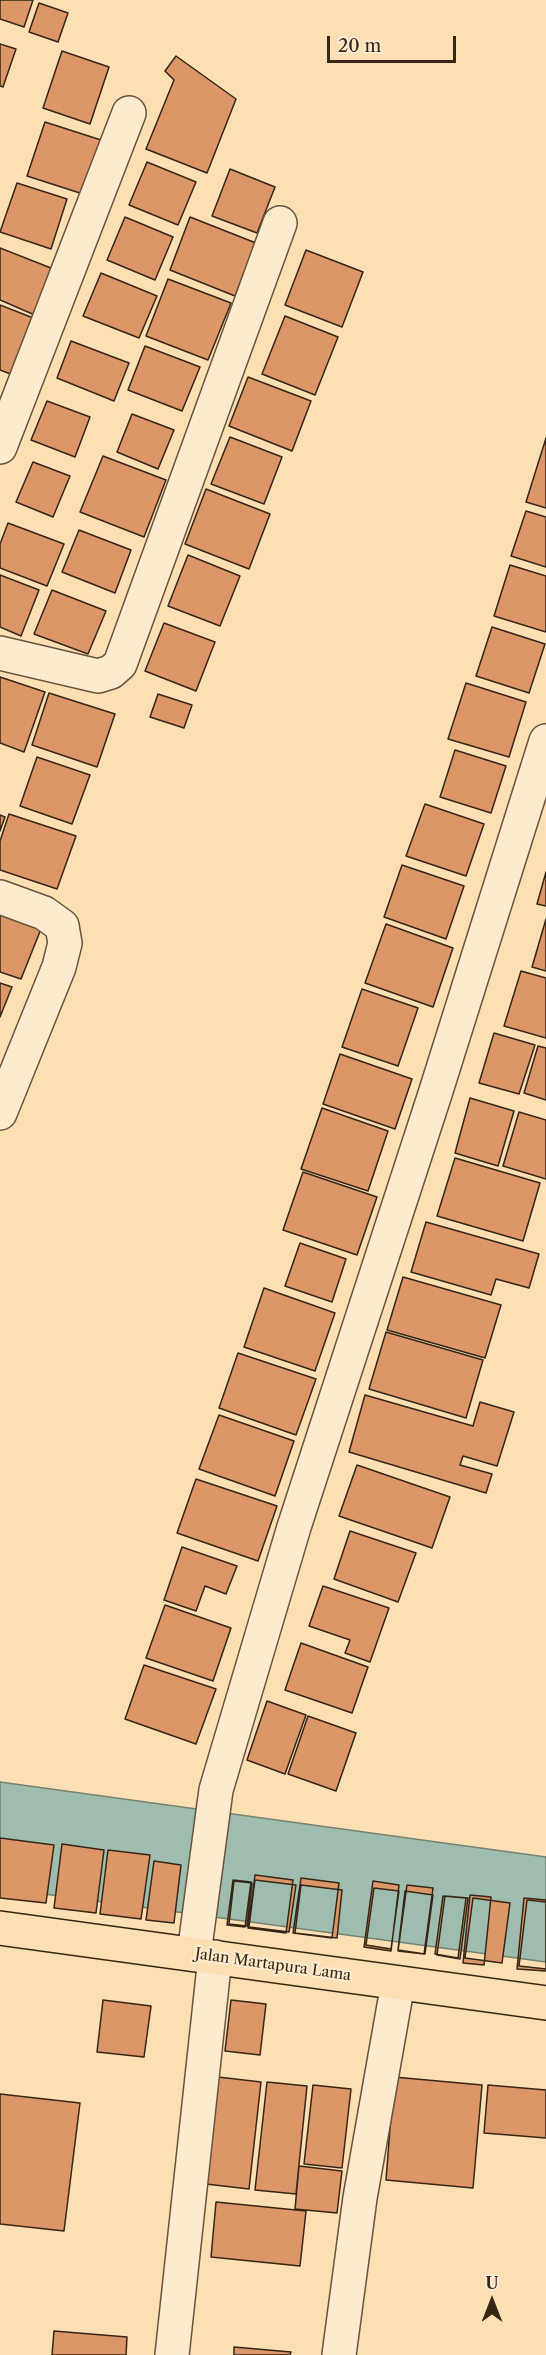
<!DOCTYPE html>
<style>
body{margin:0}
#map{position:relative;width:546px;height:2355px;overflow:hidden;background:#fddfb4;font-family:"Libre Caslon Text",serif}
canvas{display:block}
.north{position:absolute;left:462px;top:2271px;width:60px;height:60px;-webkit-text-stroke:4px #feeace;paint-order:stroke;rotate:0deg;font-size:16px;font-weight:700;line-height:24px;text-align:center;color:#352615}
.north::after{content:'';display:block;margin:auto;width:21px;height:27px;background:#352615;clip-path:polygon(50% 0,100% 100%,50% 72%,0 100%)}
.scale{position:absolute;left:327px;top:36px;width:129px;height:27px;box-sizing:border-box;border:3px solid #352615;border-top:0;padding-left:8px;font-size:18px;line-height:21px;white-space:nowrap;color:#352615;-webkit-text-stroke:4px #feeace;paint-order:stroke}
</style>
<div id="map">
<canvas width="546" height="2355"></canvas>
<div class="north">U</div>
<div class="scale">20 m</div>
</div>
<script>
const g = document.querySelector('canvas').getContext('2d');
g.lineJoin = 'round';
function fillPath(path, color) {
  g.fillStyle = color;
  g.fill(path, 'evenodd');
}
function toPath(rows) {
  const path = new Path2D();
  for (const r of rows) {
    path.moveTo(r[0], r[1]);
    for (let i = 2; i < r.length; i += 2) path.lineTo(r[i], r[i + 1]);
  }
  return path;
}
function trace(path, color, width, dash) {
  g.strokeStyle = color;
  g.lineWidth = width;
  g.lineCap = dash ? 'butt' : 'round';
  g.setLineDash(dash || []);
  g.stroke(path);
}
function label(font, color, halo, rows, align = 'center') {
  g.font = font + ' "Libre Caslon Text",serif';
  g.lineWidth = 4.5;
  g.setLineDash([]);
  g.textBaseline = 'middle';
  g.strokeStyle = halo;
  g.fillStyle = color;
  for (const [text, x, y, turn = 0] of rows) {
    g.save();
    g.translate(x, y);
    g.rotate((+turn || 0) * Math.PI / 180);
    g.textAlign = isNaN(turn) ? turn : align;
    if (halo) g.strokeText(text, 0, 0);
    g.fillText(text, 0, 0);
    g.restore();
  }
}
const water = toPath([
 [0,1782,546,1857,546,1962,0,1888,0,1782]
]);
fillPath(water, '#9fbdae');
trace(water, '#758171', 1.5);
const building = toPath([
 [0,0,33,0,24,27,0,19,0,0],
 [39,3,68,13,58,42,29,32,39,3],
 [0,44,16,49,3,87,0,86,0,44],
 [62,51,109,67,90,124,43,108,62,51],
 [176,56,236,99,207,173,146,149,174,80,165,71,176,56],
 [45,122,101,140,83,194,27,176,45,122],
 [147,162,196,182,178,225,129,205,147,162],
 [230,169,275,187,257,233,212,216,230,169],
 [17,183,67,199,51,249,0,232,17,183],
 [125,217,173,237,155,280,107,260,125,217],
 [190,217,256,243,235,296,170,270,190,217],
 [0,248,56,270,37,316,0,300,0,248],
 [306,250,363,272,342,327,285,305,306,250],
 [101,273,157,296,139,338,83,316,101,273],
 [168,279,231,303,208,360,146,336,168,279],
 [0,305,41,321,18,377,0,370,0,305],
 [285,316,338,337,315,395,262,374,285,316],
 [71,341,129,363,114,401,57,378,71,341],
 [145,346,200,367,182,411,128,390,145,346],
 [248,377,311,401,292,451,229,426,248,377],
 [47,401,90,417,75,457,31,440,47,401],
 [132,414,174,430,158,469,117,452,132,414],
 [230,437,282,457,264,504,211,484,230,437],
 [546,438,546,508,526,502,546,438],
 [103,456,166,480,144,537,80,512,103,456],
 [33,462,70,476,53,517,16,502,33,462],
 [206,489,270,514,249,569,185,544,206,489],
 [526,511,546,517,546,567,511,556,526,511],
 [8,523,64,544,47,586,0,568,0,544,8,523],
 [79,530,131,550,115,593,62,572,79,530],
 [188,555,240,576,220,626,168,606,188,555],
 [510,565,546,576,546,632,494,616,510,565],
 [0,575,39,590,21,636,0,627,0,575],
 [52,590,106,611,88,654,34,634,52,590],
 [164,623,215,642,196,691,145,671,164,623],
 [492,627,545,644,529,693,476,676,492,627],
 [0,677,45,692,24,752,0,743,0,677],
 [466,683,526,702,509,757,448,739,466,683],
 [49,693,115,714,97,767,32,745,49,693],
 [158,694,192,705,184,728,150,717,158,694],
 [455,750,506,766,491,813,440,797,455,750],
 [37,757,90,775,72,824,20,806,37,757],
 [425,804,484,824,466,876,406,856,425,804],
 [9,814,76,836,57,889,0,870,0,841,9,814],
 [0,815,5,817,0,831,0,815],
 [402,865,464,886,446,939,384,917,402,865],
 [546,872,546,906,537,904,546,872],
 [0,914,41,929,21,979,0,972,0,914],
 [546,919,546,971,532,967,546,919],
 [386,924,453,948,433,1007,365,983,386,924],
 [521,971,546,978,546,1038,504,1026,521,971],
 [0,983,12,987,0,1017,0,983],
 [362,989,418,1008,398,1066,342,1047,362,989],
 [494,1033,535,1045,519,1094,479,1083,494,1033],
 [538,1046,546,1048,546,1100,524,1093,538,1046],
 [340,1054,412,1079,395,1129,323,1104,340,1054],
 [470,1098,514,1111,498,1166,455,1153,470,1098],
 [322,1108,388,1131,368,1191,301,1169,322,1108],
 [519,1112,546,1120,546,1179,503,1166,519,1112],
 [455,1158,540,1183,523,1241,437,1216,455,1158],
 [303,1172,377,1197,357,1255,283,1230,303,1172],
 [426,1222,539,1254,529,1288,496,1279,491,1295,411,1272,426,1222],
 [300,1243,346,1259,332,1302,285,1286,300,1243],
 [403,1277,501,1305,485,1358,387,1330,403,1277],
 [264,1288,335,1313,315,1371,244,1347,264,1288],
 [386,1332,483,1360,466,1418,369,1389,386,1332],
 [238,1353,316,1379,296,1435,219,1408,238,1353],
 [365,1395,473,1426,480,1402,514,1412,497,1466,463,1456,460,1465,492,1474,486,1493,349,1452,365,1395],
 [219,1415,294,1441,275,1496,199,1469,219,1415],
 [357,1465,450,1497,432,1548,339,1516,357,1465],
 [196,1479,277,1506,258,1561,177,1533,196,1479],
 [350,1531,416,1553,398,1602,334,1579,350,1531],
 [182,1547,237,1566,226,1594,205,1586,196,1611,164,1600,182,1547],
 [323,1586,389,1608,370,1662,345,1653,350,1640,309,1626,323,1586],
 [165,1605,231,1628,213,1681,146,1658,165,1605],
 [301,1643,368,1667,352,1713,285,1690,301,1643],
 [144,1665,216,1689,196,1744,125,1719,144,1665],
 [267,1701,306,1715,285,1774,247,1760,267,1701],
 [308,1716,356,1733,336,1791,288,1774,308,1716],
 [0,1838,54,1845,46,1903,0,1898,0,1838],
 [62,1844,104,1850,96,1913,54,1908,62,1844],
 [108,1850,150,1855,141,1919,100,1914,108,1850],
 [154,1861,181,1865,174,1923,146,1920,154,1861],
 [255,1875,293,1880,286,1933,248,1928,255,1875],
 [301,1878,339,1883,332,1938,293,1933,301,1878],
 [233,1880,251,1882,245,1927,227,1925,233,1880],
 [255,1880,296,1885,289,1932,249,1927,255,1880],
 [234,1881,252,1883,247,1926,229,1924,234,1881],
 [373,1881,399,1885,391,1951,364,1947,373,1881],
 [301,1885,342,1890,337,1938,295,1933,301,1885],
 [407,1885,433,1888,424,1954,398,1951,407,1885],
 [374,1888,399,1891,391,1949,366,1945,374,1888],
 [405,1891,433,1895,425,1954,398,1950,405,1891],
 [470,1895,491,1897,484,1965,463,1963,470,1895],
 [443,1896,466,1898,458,1958,435,1954,443,1896],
 [445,1896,468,1898,460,1959,437,1955,445,1896],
 [473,1898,510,1903,502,1963,465,1958,473,1898],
 [524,1898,546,1900,546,1971,517,1969,524,1898],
 [527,1900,546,1902,546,1969,519,1966,527,1900],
 [103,2000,151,2006,144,2057,97,2052,103,2000],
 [231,2000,266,2004,260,2055,225,2051,231,2000],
 [218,2077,261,2082,249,2189,206,2184,218,2077],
 [394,2077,482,2085,473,2188,386,2180,394,2077],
 [267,2082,307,2086,296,2194,255,2190,267,2082],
 [313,2085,351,2089,342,2168,304,2164,313,2085],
 [488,2085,546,2090,546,2138,484,2133,488,2085],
 [0,2094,80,2103,64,2231,0,2224,0,2094],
 [299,2166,342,2171,337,2213,295,2209,299,2166],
 [216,2202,306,2211,300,2266,211,2257,216,2202],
 [54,2331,127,2337,126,2355,52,2355,54,2331],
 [234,2347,291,2352,290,2355,234,2355,234,2347]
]);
fillPath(building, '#dc9668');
trace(building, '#352615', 1.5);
const minor = toPath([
 [0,447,129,113],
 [0,653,98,676,111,672,120,664,280,223],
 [0,897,44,913,62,926,65,943,59,967,0,1113],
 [194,1954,216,1790,294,1527,435,1094,546,741],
 [172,2355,215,1957],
 [339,2355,360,2198,398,1983]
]);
const primary = toPath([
 [0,1928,546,2003]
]);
trace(minor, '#67543d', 36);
trace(primary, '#352615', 36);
trace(minor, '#feeace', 33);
trace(primary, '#fddfb4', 33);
label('15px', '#352615', '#feeace', [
 ["Jalan Martapura Lama",273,1965,8]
]);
</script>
